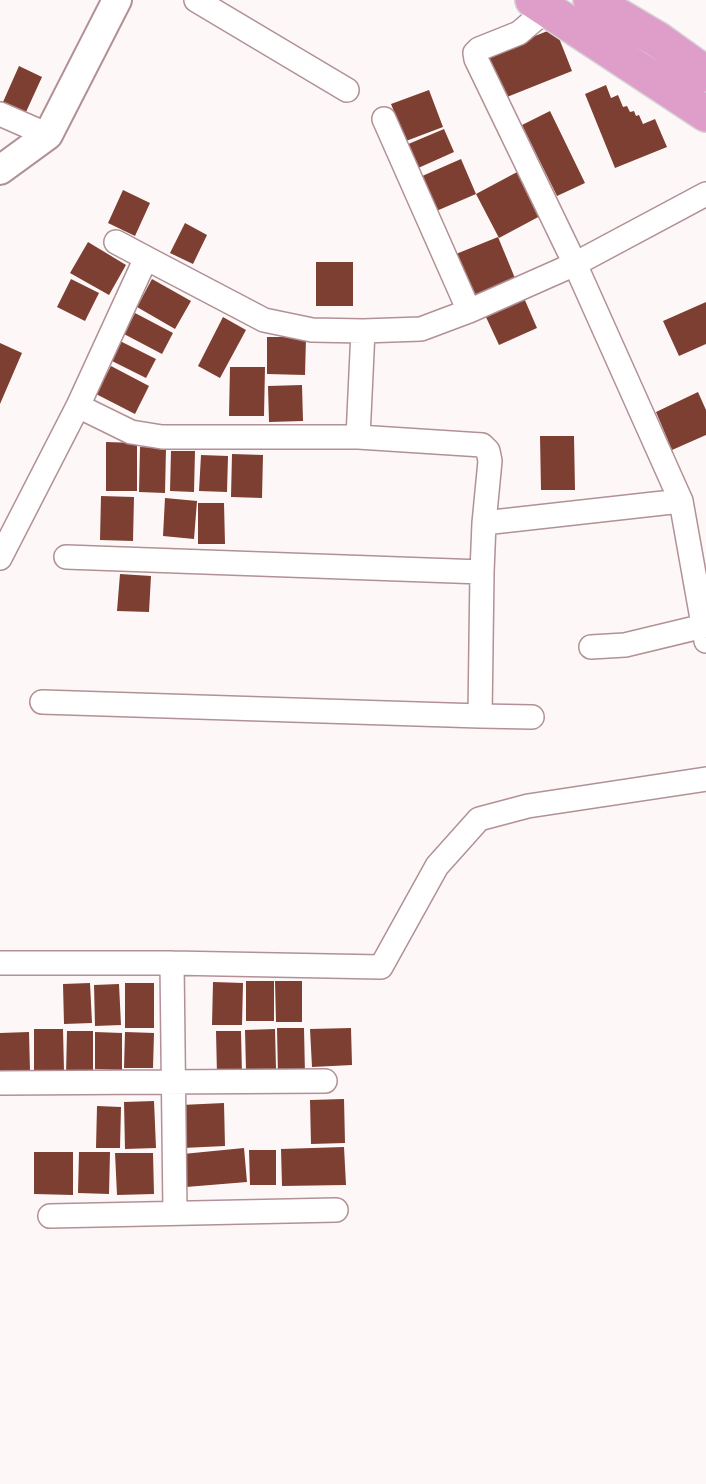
<!DOCTYPE html>
<style>
body{margin:0}
canvas{display:block;background:#fef7f8}
</style>
<canvas width="706" height="1484"></canvas>
<script>
const g = document.querySelector('canvas').getContext('2d');
g.lineJoin = 'round';
function fillPath(path, color) {
  g.fillStyle = color;
  g.fill(path, 'evenodd');
}
function toPath(rows) {
  const path = new Path2D();
  for (const r of rows) {
    path.moveTo(r[0], r[1]);
    for (let i = 2; i < r.length; i += 2) path.lineTo(r[i], r[i + 1]);
  }
  return path;
}
function trace(path, color, width, dash) {
  g.strokeStyle = color;
  g.lineWidth = width;
  g.lineCap = dash ? 'butt' : 'round';
  g.setLineDash(dash || []);
  g.stroke(path);
}
fillPath(toPath([
 [555,28,572,71,502,99,485,56],
 [19,66,42,77,26,112,3,102],
 [606,85,611,98,618,95,623,107,627,106,630,112,634,111,636,116,639,115,643,124,655,119,667,147,615,168,585,94],
 [429,90,443,127,406,141,391,104],
 [550,111,585,183,557,196,522,125],
 [444,129,454,152,416,169,406,145],
 [461,159,476,194,434,212,420,177],
 [519,171,542,215,499,238,476,194],
 [123,190,150,203,135,236,108,223],
 [185,223,207,235,193,264,170,253],
 [498,237,517,283,475,300,456,254],
 [88,242,126,265,109,295,70,273],
 [316,262,353,262,353,306,316,306],
 [71,279,99,293,85,321,57,307],
 [152,279,191,301,175,329,137,307],
 [524,298,537,328,499,345,485,315],
 [706,302,706,344,679,356,663,321],
 [135,313,173,333,162,354,124,334],
 [223,317,246,330,220,378,198,366],
 [267,337,306,337,305,375,267,374],
 [120,341,156,359,146,378,110,360],
 [0,343,22,353,0,404],
 [111,366,149,386,135,414,96,394],
 [230,367,265,367,264,416,229,416],
 [302,385,303,421,269,422,268,386],
 [698,392,706,410,706,435,672,450,656,412],
 [540,436,574,436,575,490,541,490],
 [106,442,137,443,137,491,106,491],
 [140,447,166,448,165,493,139,492],
 [171,451,195,451,194,492,170,491],
 [232,454,263,455,262,498,231,497],
 [201,455,228,456,227,492,199,491],
 [101,496,134,497,133,541,100,540],
 [165,498,197,501,194,539,163,536],
 [198,503,224,503,225,544,198,544],
 [120,574,151,576,149,612,117,611],
 [246,981,274,981,274,1021,246,1021],
 [275,981,302,981,302,1022,276,1022],
 [213,982,243,983,242,1025,212,1025],
 [90,983,92,1023,64,1024,63,984],
 [125,983,154,983,154,1028,125,1028],
 [119,984,121,1025,95,1026,94,985],
 [277,1028,304,1028,305,1075,278,1076],
 [351,1028,352,1065,312,1067,310,1029],
 [34,1029,63,1029,64,1071,34,1072],
 [275,1029,276,1069,246,1070,245,1030],
 [67,1031,93,1031,93,1076,66,1076],
 [216,1031,241,1031,242,1075,217,1075],
 [29,1032,30,1071,0,1072,0,1033],
 [95,1032,122,1033,122,1070,95,1069],
 [125,1032,154,1033,153,1068,124,1068],
 [344,1099,345,1143,311,1144,310,1100],
 [154,1101,156,1148,125,1149,124,1102],
 [224,1103,225,1146,183,1148,181,1105],
 [97,1106,121,1107,120,1148,96,1148],
 [344,1147,346,1185,282,1186,281,1149],
 [244,1148,247,1182,186,1187,183,1154],
 [249,1150,276,1150,276,1185,250,1185],
 [34,1152,73,1152,73,1195,34,1194],
 [79,1152,110,1152,109,1194,78,1193],
 [115,1153,153,1153,154,1194,117,1195]
]), '#7d3f31');
const minor = toPath([
 [196,0,347,90],
 [547,9,519,33,479,49,475,53,476,59,575,264,681,501,706,641],
 [0,114,48,135],
 [384,119,469,311],
 [116,242,146,258],
 [78,406,131,432,162,437,358,437,363,331],
 [358,437,482,445,488,451,490,461,484,523],
 [66,557,482,572,484,523,681,501],
 [0,558,78,406,146,258,264,320,312,330,363,331,421,329,469,311,575,264,706,194],
 [591,647,625,645,704,626],
 [42,702,480,716,482,572],
 [480,716,532,717],
 [0,963,172,963,381,967,437,866,479,819,528,806,706,779],
 [172,963,175,1213],
 [0,1083,325,1081],
 [50,1216,336,1210]
]);
const tertiary = toPath([
 [0,170,48,135,117,0]
]);
const primary = toPath([
 [533,0,706,114],
 [591,0,657,39,706,74]
]);
trace(minor, '#b19196', 26);
trace(tertiary, '#b19196', 32);
trace(primary, '#d5d3d3', 38);
trace(minor, '#fff', 23);
trace(tertiary, '#fff', 28);
trace(primary, '#df9dca', 35);
</script>
